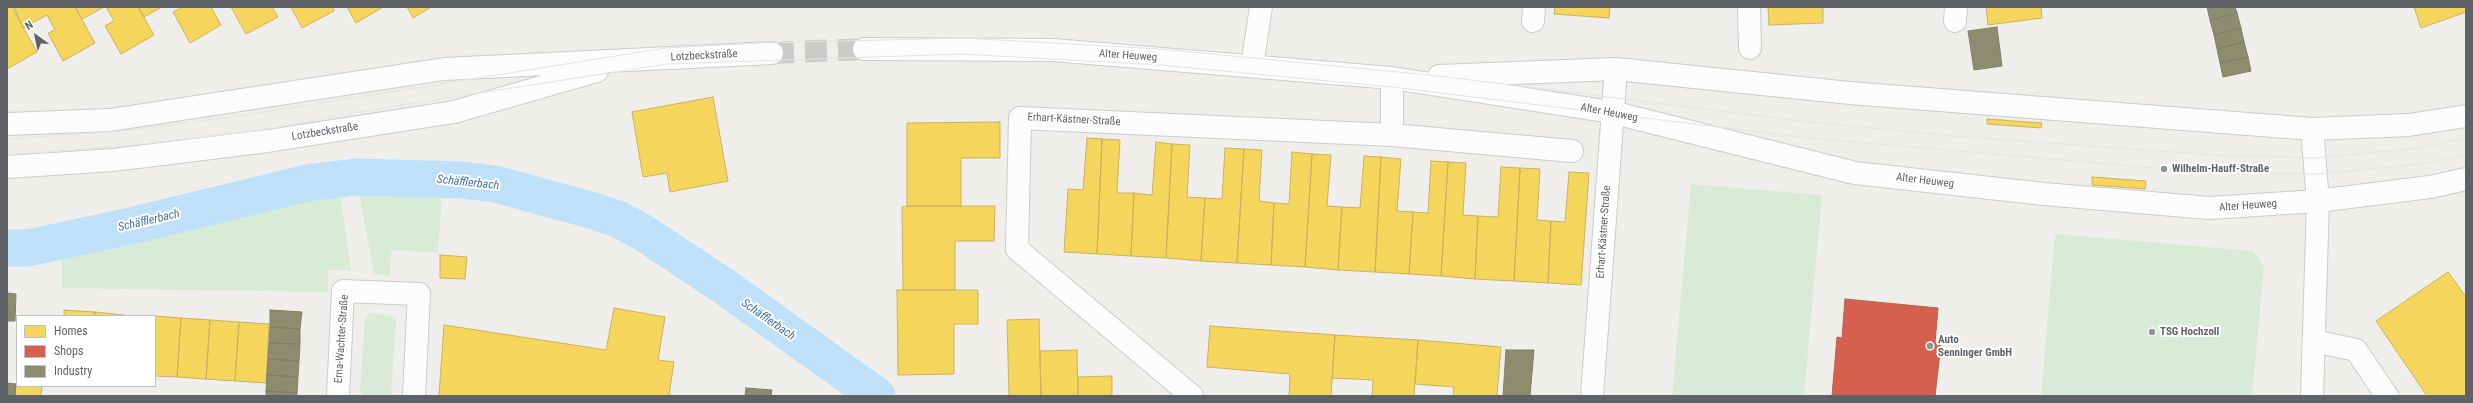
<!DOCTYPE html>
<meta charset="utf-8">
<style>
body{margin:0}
#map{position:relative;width:2473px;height:403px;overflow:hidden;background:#efeeea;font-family:"Roboto Condensed",sans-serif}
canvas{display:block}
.frame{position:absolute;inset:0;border:8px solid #5f6368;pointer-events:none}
.legend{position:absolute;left:16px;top:315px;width:140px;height:72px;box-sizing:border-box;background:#fff;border:1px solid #bfc1c3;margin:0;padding:5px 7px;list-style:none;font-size:12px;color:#5f6368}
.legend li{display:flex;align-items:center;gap:8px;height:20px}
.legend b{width:20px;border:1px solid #bfc1c3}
.north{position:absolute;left:16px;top:16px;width:40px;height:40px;-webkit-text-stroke:3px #fff;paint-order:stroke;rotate:327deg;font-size:11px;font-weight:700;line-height:16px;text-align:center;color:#5f6368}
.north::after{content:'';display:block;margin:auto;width:14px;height:18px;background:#5f6368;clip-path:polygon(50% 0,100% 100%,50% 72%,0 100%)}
</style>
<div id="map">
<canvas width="2473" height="403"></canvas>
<div class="frame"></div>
<ul class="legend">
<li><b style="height:11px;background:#f6d55c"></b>Homes</li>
<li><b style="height:11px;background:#d6604d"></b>Shops</li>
<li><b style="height:11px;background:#8c8c6e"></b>Industry</li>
</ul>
<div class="north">N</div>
</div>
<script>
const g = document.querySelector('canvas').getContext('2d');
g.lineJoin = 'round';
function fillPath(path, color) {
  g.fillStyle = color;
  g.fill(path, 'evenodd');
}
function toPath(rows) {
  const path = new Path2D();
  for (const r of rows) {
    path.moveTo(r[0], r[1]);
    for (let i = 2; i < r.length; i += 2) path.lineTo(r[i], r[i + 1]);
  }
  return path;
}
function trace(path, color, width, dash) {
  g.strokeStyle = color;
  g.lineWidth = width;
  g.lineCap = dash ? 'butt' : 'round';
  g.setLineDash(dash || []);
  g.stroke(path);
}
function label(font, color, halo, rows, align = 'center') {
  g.font = font + ' "Roboto Condensed",sans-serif';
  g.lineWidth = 4;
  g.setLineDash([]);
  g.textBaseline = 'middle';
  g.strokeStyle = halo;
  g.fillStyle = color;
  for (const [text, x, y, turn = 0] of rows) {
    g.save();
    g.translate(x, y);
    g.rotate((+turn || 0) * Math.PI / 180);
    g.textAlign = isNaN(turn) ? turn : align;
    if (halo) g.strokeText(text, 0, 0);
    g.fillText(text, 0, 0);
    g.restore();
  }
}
fillPath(toPath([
 [1691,184,1822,195,1804,396,1672,396],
 [359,193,442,195,438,253,391,250,390,276,374,274],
 [340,194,351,270,328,270,328,292,62,288,62,251,309,198],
 [2055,234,2253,251,2264,267,2252,396,2041,396],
 [370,313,392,316,396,319,391,396,363,396,360,391,365,318]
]), '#d8ebd6');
const homes = toPath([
 [7,7,14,7,14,11,37,52,7,69,7,7],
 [14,7,75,7,95,43,63,61,48,33,55,30,47,15,23,28,14,7],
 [75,7,104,7,82,19,75,7],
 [106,7,138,7,154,35,121,54,105,26,114,21,106,7],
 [138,7,162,7,144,17,138,7],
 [183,7,211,7,221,25,190,43,173,12,183,7],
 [231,7,272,7,278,17,246,34,231,7],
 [291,7,333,7,334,11,302,28,291,7],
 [347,7,383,7,356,23,347,7],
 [407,7,431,7,413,18,407,7],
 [1555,7,1610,7,1609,18,1554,14,1555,7],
 [1768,7,1823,7,1823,23,1769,25,1768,7],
 [1986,7,2041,7,2042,18,1988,25,1986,7],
 [2414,7,2466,7,2466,12,2421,28,2414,7],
 [713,97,728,181,670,192,667,173,643,177,632,112,713,97],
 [1987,119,2042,123,2041,128,1987,124,1987,119],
 [1000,122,1000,158,961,158,961,206,907,206,907,123,1000,122],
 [1087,138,1102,139,1097,254,1064,252,1068,189,1083,190,1087,138],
 [1102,139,1120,140,1117,193,1134,193,1131,256,1097,254,1102,139],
 [1156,142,1172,144,1166,258,1131,256,1134,193,1152,195,1156,142],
 [1172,144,1190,145,1187,197,1205,198,1201,261,1166,258,1172,144],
 [1225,148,1244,149,1237,263,1201,261,1205,198,1222,199,1225,148],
 [1244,149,1262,150,1259,201,1274,203,1271,265,1237,263,1244,149],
 [1292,152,1312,154,1305,267,1271,265,1274,203,1289,204,1292,152],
 [1312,154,1331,155,1327,206,1342,207,1338,270,1305,267,1312,154],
 [1364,156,1381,157,1375,272,1338,270,1342,207,1360,208,1364,156],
 [1381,157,1401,159,1397,211,1413,212,1409,274,1375,272,1381,157],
 [1431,161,1448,162,1441,276,1409,274,1413,212,1428,213,1431,161],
 [1448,162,1466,163,1463,215,1478,216,1475,279,1441,276,1448,162],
 [1501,167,1520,168,1514,281,1475,279,1478,216,1498,217,1501,167],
 [1520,168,1540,169,1537,220,1551,221,1548,283,1514,281,1520,168],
 [1569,172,1589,173,1581,285,1548,283,1551,221,1565,222,1569,172],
 [2092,177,2146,181,2145,189,2092,185,2092,177],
 [907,206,995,206,994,241,955,241,955,290,903,290,902,207,907,206],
 [440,255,467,257,465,279,440,278,440,255],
 [2448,272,2466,297,2466,396,2427,396,2376,321,2448,272],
 [897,290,978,290,978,324,954,324,954,374,898,375,897,290],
 [614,308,665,317,658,360,674,362,669,395,675,396,439,396,444,325,606,350,614,308],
 [64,310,95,312,95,316,64,316,64,310],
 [95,312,124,315,124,316,95,316,95,312],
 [155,316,181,318,177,377,155,376,155,316],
 [181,318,210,320,206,379,177,377,181,318],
 [1039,319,1041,396,1009,396,1007,320,1039,319],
 [210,320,239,322,235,381,206,379,210,320],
 [239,322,269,324,266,383,235,381,239,322],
 [1210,326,1335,335,1331,396,1289,396,1290,374,1207,367,1210,326],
 [1335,335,1418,340,1414,396,1372,396,1373,380,1332,378,1335,335],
 [1418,340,1501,347,1497,396,1453,396,1454,387,1415,384,1418,340],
 [1077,350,1078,396,1041,396,1040,351,1077,350],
 [1112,376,1112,396,1078,396,1078,377,1112,376],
 [16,384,17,386,42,386,41,396,15,396,16,384]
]);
fillPath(homes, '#f6d55c');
trace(homes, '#c9b360', 1);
const shops = toPath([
 [1845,299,1938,308,1935,343,1941,344,1935,396,1832,396,1837,337,1842,338,1845,299]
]);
fillPath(shops, '#d6604d');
trace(shops, '#b26155', 1);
const industry = toPath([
 [2207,7,2235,7,2237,13,2210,20,2207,7],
 [2237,13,2241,28,2214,35,2210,20,2237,13],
 [1997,27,2002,66,1974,70,1968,31,1997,27],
 [2241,28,2244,42,2217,49,2214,35,2241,28],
 [2244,42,2248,57,2220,63,2217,49,2244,42],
 [2248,57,2251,71,2223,77,2220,63,2248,57],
 [7,293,16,294,15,321,7,321,7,293],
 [270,310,302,312,300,329,270,327,270,310],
 [270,327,300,329,300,344,269,343,270,327],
 [269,343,300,344,299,361,268,359,269,343],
 [1506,350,1534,350,1530,396,1503,396,1506,350],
 [268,359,299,361,298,377,267,375,268,359],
 [267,375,298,377,297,393,266,391,267,375],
 [7,383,16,384,15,396,7,396,7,383],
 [746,388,772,390,771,396,745,396,746,388],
 [266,391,297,393,297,396,266,396,266,391]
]);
fillPath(industry, '#8c8c6e');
trace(industry, '#7e806c', 1);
trace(toPath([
 [7,248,28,248,135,225,307,183,355,177,462,180,495,184,594,211,620,220,642,232,725,287,877,396]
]), '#bfe0f9', 37);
trace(toPath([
 [772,53,864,49]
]), '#cbcbca', 22, [22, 11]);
const minor = toPath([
 [1749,7,1750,48],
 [1533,21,1534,7],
 [1955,21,1956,7],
 [864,49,1053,50,1392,78,1611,112,1855,173,2044,194,2209,208,2318,201,2430,187,2466,179],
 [1252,66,1261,7],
 [1439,76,1616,69,1850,93,2312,129,2409,125,2466,116],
 [1392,78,1392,135],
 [7,124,110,120,444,69,772,53],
 [7,167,113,160,268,141,454,112,597,71],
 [2314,341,2356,350,2387,396],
 [338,396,343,291,419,294,414,396],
 [1192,396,1017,249,1020,118,1392,135,1572,151],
 [1592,396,1616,69],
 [2312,396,2318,201,2312,129]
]);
trace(minor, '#cbcccc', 24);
trace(minor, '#fdfcfc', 22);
trace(toPath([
 [7,139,122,131,252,114,666,48,763,43,963,38,1161,49,1438,76,1810,122,1954,136,2214,155,2315,158,2419,148,2466,138],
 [7,155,124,146,256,131,382,108,667,64,962,54,1160,65,1392,87,1809,138,2212,173,2317,174,2421,164,2466,155]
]), '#e4e4e4', 1);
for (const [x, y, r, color] of [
 [2164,169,4,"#919496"],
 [2152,332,4,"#919496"],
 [1930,346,4,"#919496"]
]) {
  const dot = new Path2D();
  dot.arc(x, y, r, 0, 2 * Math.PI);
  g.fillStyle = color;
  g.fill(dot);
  trace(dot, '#fff', 1.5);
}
label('11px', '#5f6368', '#fff', [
 ["Lotzbeckstraße",704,56,-3],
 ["Alter Heuweg",1128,56,4],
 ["Alter Heuweg",1609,113,11],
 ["Erhart-Kästner-Straße",1074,120,3],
 ["Lotzbeckstraße",325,132,-9],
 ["Alter Heuweg",1925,181,7],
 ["Alter Heuweg",2248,206,-4],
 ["Erhart-Kästner-Straße",1604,232,-86],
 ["Erna-Wachter-Straße",342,339,-86]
]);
label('bold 11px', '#5f6368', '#fff', [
 ["Wilhelm-Hauff-Straße",2172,169],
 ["TSG Hochzoll",2160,332],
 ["Auto",1938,340],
 ["Senninger GmbH",1938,353]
], 'left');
label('italic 12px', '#4174aa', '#fff', [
 ["Schäfflerbach",468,183,6],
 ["Schäfflerbach",149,221,-13],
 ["Schäfflerbach",768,320,35]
]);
</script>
